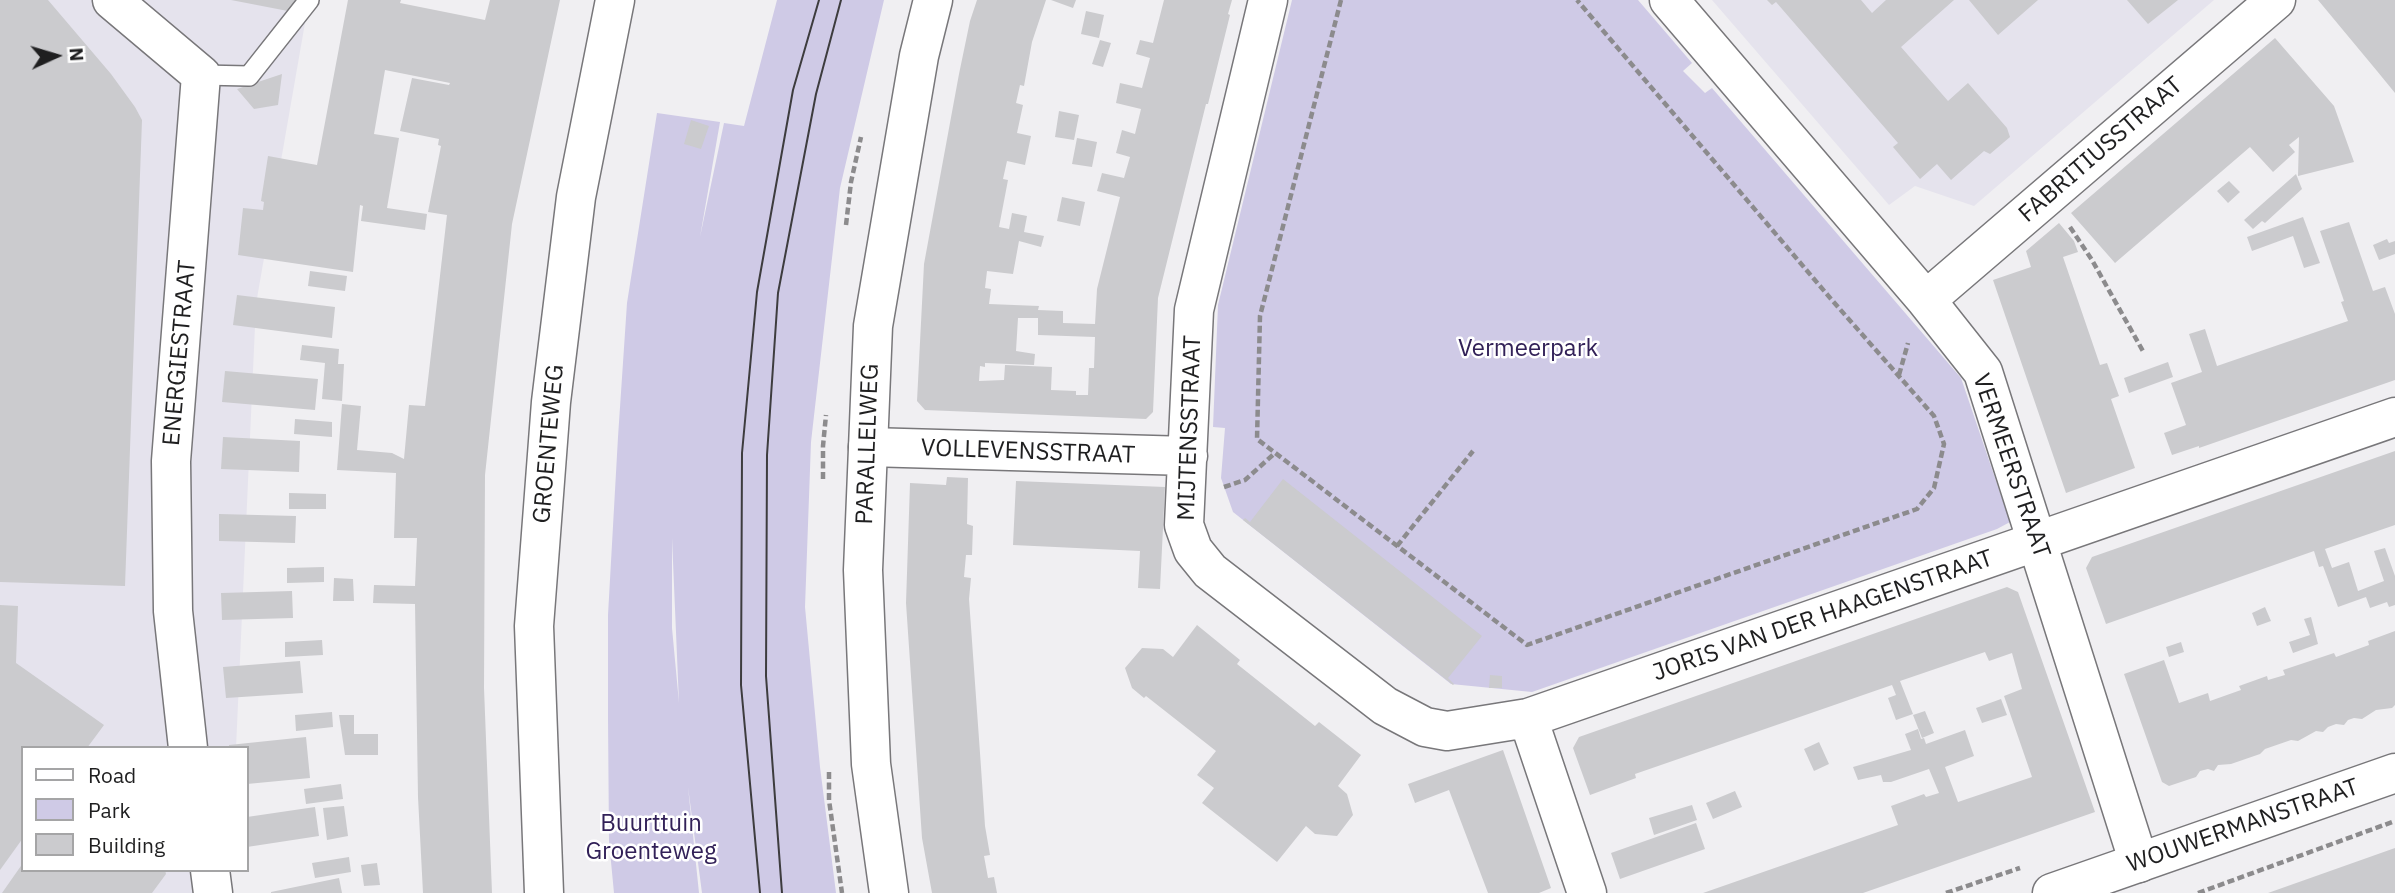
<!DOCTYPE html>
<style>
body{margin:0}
#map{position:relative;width:2395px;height:893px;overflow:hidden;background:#f0eff2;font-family:"IBM Plex Sans",sans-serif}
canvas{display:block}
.legend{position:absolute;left:21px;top:746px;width:228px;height:126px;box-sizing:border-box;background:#fff;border:2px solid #a5a5a6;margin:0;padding:9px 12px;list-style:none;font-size:21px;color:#1f1f20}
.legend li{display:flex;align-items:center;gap:14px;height:35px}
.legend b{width:35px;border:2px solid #a5a5a6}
.north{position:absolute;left:21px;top:21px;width:70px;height:70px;-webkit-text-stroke:5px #fff;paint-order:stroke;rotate:86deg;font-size:19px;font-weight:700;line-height:28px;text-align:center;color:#1f1f20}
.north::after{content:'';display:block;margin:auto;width:24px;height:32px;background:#1f1f20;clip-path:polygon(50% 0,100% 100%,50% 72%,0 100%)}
</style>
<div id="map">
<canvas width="2395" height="893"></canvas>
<ul class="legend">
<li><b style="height:9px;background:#fff"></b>Road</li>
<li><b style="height:19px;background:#cfcae6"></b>Park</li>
<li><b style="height:19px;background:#cbcbce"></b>Building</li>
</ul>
<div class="north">N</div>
</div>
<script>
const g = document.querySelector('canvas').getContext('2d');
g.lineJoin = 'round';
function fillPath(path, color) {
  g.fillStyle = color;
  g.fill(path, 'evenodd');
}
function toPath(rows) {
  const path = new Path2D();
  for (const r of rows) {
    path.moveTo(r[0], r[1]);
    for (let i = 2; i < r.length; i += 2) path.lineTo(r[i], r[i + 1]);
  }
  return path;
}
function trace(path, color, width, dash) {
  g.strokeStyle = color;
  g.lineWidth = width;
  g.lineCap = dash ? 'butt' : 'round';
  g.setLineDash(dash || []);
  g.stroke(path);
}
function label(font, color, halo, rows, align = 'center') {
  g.font = font + ' "IBM Plex Sans",sans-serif';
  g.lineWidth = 5;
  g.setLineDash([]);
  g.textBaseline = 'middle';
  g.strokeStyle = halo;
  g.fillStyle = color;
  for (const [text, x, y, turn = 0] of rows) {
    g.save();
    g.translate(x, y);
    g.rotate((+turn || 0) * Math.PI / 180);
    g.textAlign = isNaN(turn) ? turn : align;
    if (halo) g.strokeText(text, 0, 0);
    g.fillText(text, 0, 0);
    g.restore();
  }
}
fillPath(toPath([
 [0,0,309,0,256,304,236,748,23,748,23,870,231,870,230,893,0,893],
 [1712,0,2214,0,1974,206,1915,186,1889,205]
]), '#e5e3ed');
fillPath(toPath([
 [777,0,884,0,840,188,811,442,805,607,820,767,836,893,702,893,688,787,699,893,614,893,609,841,608,719,608,615,618,437,627,303,657,113,720,122,700,237,724,123,744,126],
 [672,537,672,538,679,703,672,628],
 [1292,0,1638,0,1692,63,1683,71,1705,93,1712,88,1961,378,2010,522,1997,529,1532,692,1451,684,1233,512,1221,478,1225,428,1213,427,1218,305]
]), '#cfcae6');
fillPath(toPath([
 [0,0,48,0,111,74,135,107,142,120,125,586,0,582],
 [231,0,296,0,293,12],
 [348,0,401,0,400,3,485,20,490,0,560,0,512,224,485,475,484,688,492,893,423,893,418,797,415,604,373,603,374,585,415,586,417,538,394,538,396,473,337,470,342,404,361,406,357,450,392,453,404,459,409,405,425,406,447,215,428,212,441,146,438,145,439,139,400,131,412,78,449,85,450,83,385,70,374,134,399,138,387,208,427,214,425,230,361,221,363,206,360,205,353,272,238,255,243,208,263,210,264,202,261,201,268,156,317,165],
 [977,0,1046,0,1032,42,1024,86,1020,85,1016,103,1023,105,1017,133,1031,136,1025,165,1007,161,1003,179,1008,180,999,227,1009,229,1012,213,1027,216,1024,232,1044,236,1041,247,1019,241,1013,274,987,271,985,288,991,289,989,304,1039,306,1038,310,1063,311,1063,323,1095,324,1097,289,1120,197,1097,191,1102,173,1124,178,1130,157,1116,153,1122,130,1135,134,1141,109,1116,103,1120,83,1142,88,1150,58,1136,54,1140,40,1153,43,1164,0,1232,0,1228,14,1230,15,1208,104,1206,104,1158,298,1153,412,1146,419,925,410,917,401,924,264,959,74,970,21],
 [1018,318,1038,318,1038,335,1095,337,1094,368,1089,368,1088,395,1076,395,1076,391,1051,390,1052,367,1005,365,1004,380,979,381,980,366,985,367,985,363,1034,365,1035,354,1016,351],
 [1051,0,1076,0,1073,8],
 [1767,0,1861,0,1872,13,1886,0,1954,0,1901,47,1948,101,1968,83,2007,128,2010,137,1990,154,1984,151,1951,180,1937,164,1920,179,1893,147,1898,143,1776,2,1772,5],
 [1969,0,2038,0,1998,35],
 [2127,0,2178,0,2148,24],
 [2318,0,2395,0,2395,93,2377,71],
 [1086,11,1104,15,1099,38,1081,34],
 [2275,38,2334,106,2354,162,2298,176,2299,137,2289,145,2295,152,2273,172,2250,147,2115,263,2071,213],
 [1100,40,1111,43,1103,67,1092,64],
 [282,74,278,105,254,109,237,89],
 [1059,111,1079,115,1074,140,1055,137],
 [691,120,709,126,701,149,684,144],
 [1077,138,1097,142,1092,167,1072,164],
 [2296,174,2302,189,2265,223,2262,221,2253,229,2244,220],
 [2229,181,2240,192,2228,203,2217,191],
 [1062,197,1085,202,1080,226,1057,221],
 [2303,217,2320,263,2304,268,2293,236,2252,251,2247,237],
 [2349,222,2373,291,2385,287,2395,314,2395,380,2199,448,2199,446,2172,455,2164,433,2186,425,2171,383,2202,372,2189,334,2205,329,2217,366,2348,321,2341,302,2344,301,2320,231],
 [2059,223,2074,241,2078,252,2063,257,2100,365,2107,363,2119,396,2111,399,2135,468,2066,493,1993,280,2031,267,2026,251],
 [2387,239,2389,243,2395,241,2395,254,2379,260,2373,245],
 [310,271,347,276,345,291,308,286],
 [237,295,335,307,332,338,233,325],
 [302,345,339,349,338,364,344,364,342,401,322,399,325,363,300,360],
 [2168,362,2173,377,2129,393,2124,378],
 [225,371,318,379,315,410,222,402],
 [295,419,332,422,332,437,294,434],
 [223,437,300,441,299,472,221,469],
 [2395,451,2395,525,2325,549,2332,568,2349,562,2358,591,2384,581,2374,551,2385,548,2395,576,2395,605,2389,607,2387,602,2370,608,2366,597,2338,607,2323,566,2319,567,2314,551,2106,624,2086,568,2092,557],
 [947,477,968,478,967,524,973,526,972,555,966,555,964,577,971,578,969,599,980,753,985,826,990,855,984,856,988,878,994,877,997,893,932,893,922,838,906,603,910,483,946,485],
 [1283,479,1482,636,1448,678,1454,684,1453,685,1243,520,1245,518,1250,522],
 [1016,481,1165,487,1160,589,1138,588,1140,551,1013,545],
 [289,493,326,494,326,509,289,509],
 [219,514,296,516,295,543,219,541],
 [324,567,324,582,287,583,287,568],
 [334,578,353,579,354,601,333,601],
 [2007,587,2018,592,2095,812,1863,893,1703,893,1898,825,1891,806,1924,794,1926,797,1939,793,1929,769,1891,782,1883,782,1881,775,1858,780,1853,767,1911,750,1905,734,1918,729,1921,739,1924,738,1926,744,1965,730,1974,756,1945,767,1958,802,2032,777,2004,696,2022,689,2012,653,1989,661,1985,652,1900,681,1913,714,1896,720,1888,698,1896,695,1892,685,1635,774,1636,778,1590,795,1573,748,1579,737],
 [292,591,293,618,222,620,221,593],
 [0,605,18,606,16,663,104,725,87,748,23,748,23,838,0,870],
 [2265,607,2271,621,2257,626,2252,613],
 [2311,617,2318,644,2293,653,2289,642,2310,635,2304,619],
 [1197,625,1240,660,1237,664,1315,726,1319,722,1361,755,1338,786,1347,794,1353,815,1337,836,1315,834,1306,826,1277,862,1202,803,1214,788,1197,775,1216,751,1146,696,1144,698,1132,688,1125,668,1142,648,1163,649,1173,657],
 [2395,631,2395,705,2392,708,2376,710,2362,719,2354,718,2348,720,2344,725,2336,724,2328,727,2323,732,2316,731,2298,741,2291,740,2265,749,2260,754,2231,764,2218,765,2214,771,2208,769,2200,771,2196,777,2169,786,2162,782,2124,674,2164,660,2179,703,2208,693,2210,701,2241,690,2239,686,2267,676,2268,680,2285,675,2283,670,2334,653,2336,657,2369,645,2368,641],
 [322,640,323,655,285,657,285,642],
 [2181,642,2184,652,2169,657,2166,647],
 [300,661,303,693,226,698,223,667],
 [1490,675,1502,676,1502,688,1489,688],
 [2001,699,2007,715,1982,723,1976,708],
 [1925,711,1934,733,1922,738,1913,715],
 [332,712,333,727,296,731,295,715],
 [339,715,354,715,354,734,378,734,378,755,345,755],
 [306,737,310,778,247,784,247,748,229,748,229,745],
 [1819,742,1829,764,1814,771,1804,749],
 [1503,750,1551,888,1539,893,1488,893,1449,790,1415,803,1408,784],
 [341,784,343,799,306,804,304,789],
 [1735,791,1742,807,1713,819,1706,803],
 [1692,805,1697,820,1654,835,1649,818],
 [344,806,348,836,327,840,323,808],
 [315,807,319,836,247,847,247,817],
 [1696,823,1705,849,1620,879,1611,853],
 [2395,848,2395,893,2268,893],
 [349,857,351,872,315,878,312,863],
 [23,863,23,870,165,870,166,874,152,893,2,893],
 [377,863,380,885,364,886,361,865],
 [339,878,342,893,271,893,271,892]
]), '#cbcbce');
const lane = toPath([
 [201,75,249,76,309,0]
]);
const street = toPath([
 [112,0,201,75,171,461,173,611,188,748],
 [1268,0,1194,310,1184,525,1193,550,1210,571,1385,706,1425,727,1447,731,1528,718,2395,417],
 [1669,0,1926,300,1983,372,2139,863],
 [1926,300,2276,0],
 [868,447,1188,456],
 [1528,718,1587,893],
 [210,870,213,893],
 [544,893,534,626,551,402,576,197,615,0]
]);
const secondary = toPath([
 [889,893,871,764,863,570,873,326,919,56,933,0],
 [2052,893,2395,773]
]);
trace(lane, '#78777a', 22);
trace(street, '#78777a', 41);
trace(secondary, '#78777a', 41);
trace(toPath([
 [1341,0,1260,316,1257,439,1527,645,1917,509,1934,488,1944,444,1934,416,1831,299,1577,0],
 [846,225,851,182,861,137],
 [2070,227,2092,260,2144,353],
 [1899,375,1908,343],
 [823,479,823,446,826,415],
 [1224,487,1245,480,1275,453],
 [1397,546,1473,451],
 [829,772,829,800,842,893],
 [1946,893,2020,868],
 [2198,893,2395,821]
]), '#8c8b8d', 4.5, [7, 3.5]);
trace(lane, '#fff', 19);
trace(street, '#fff', 38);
trace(secondary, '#fff', 38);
trace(toPath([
 [760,893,741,685,742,453,757,292,793,90,819,0],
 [782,893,766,676,767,455,778,293,816,94,841,0]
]), '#3d3c3e', 2);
label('24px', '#1f1f20', '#fff', [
 ["FABRITIUSSTRAAT",2101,150,-41],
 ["ENERGIESTRAAT",180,353,-85],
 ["MIJTENSSTRAAT",1190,428,-88],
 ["GROENTEWEG",549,444,-85],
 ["PARALLELWEG",868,444,-88],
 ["VOLLEVENSSTRAAT",1028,452,2],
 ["VERMEERSTRAAT",2011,466,71],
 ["JORIS VAN DER HAAGENSTRAAT",1823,616,-19],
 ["WOUWERMANSTRAAT",2243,826,-19]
]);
label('24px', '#322158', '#fff', [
 ["Vermeerpark",1528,349],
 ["Buurttuin",651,824],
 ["Groenteweg",651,852]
]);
</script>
